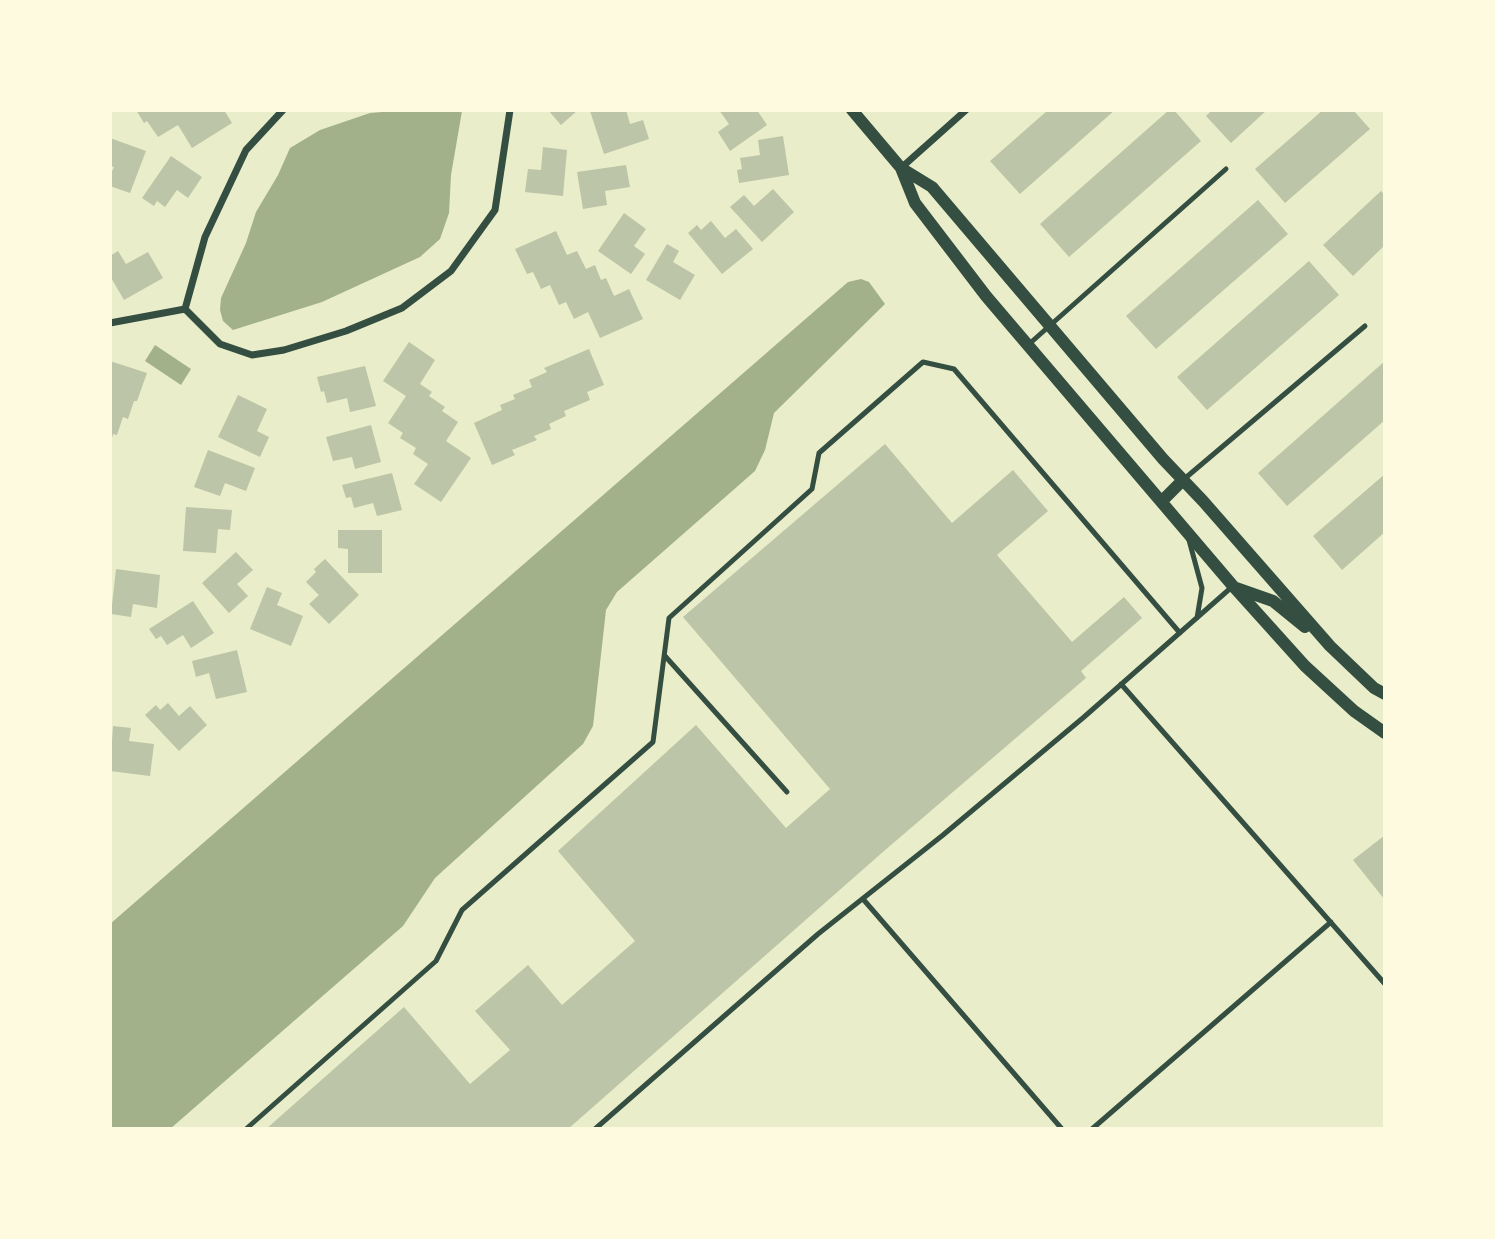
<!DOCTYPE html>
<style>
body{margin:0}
#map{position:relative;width:1495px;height:1239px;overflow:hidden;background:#e9edc9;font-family:"DejaVu Sans",sans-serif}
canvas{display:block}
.frame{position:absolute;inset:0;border:112px solid #fefae0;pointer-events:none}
</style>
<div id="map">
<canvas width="1495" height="1239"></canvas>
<div class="frame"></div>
</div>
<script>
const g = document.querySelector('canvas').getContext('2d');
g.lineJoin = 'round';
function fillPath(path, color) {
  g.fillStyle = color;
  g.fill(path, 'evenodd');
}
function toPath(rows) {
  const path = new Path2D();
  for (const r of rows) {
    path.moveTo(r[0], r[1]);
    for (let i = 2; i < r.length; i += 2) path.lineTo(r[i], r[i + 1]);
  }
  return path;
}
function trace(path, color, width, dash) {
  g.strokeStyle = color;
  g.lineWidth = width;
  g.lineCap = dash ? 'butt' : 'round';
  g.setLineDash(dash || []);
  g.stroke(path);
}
fillPath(toPath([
 [406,110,462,111,451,175,449,213,440,239,420,257,322,302,233,330,223,321,220,310,221,298,246,243,256,212,278,175,290,148,320,130,370,113],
 [861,279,869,282,885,304,774,413,765,450,755,471,617,592,606,610,593,726,583,744,435,878,403,926,170,1129,110,1129,110,924,848,282],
 [155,345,191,369,181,385,145,361]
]), '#a3b18a');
fillPath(toPath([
 [136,110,190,110,192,112,195,110,224,110,232,123,192,148,178,125,158,137,147,121,144,123],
 [548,110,578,110,561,125],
 [593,110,626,110,630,124,643,120,649,139,604,154,590,111],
 [719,110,757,110,767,125,730,151,718,132,729,124],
 [1048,110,1115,110,1020,194,990,161],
 [1169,110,1174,110,1201,141,1069,257,1040,224],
 [1212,110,1267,110,1231,143,1206,116],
 [1323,110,1353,110,1370,129,1285,203,1255,169],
 [783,136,789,175,739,183,737,170,742,169,740,158,760,155,758,140],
 [110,138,146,151,130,193,110,186,110,176,114,167,110,166],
 [543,147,567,150,563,196,525,192,528,169,541,170],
 [171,156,202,177,188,198,177,190,165,207,157,201,154,206,142,198],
 [626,165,630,187,605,191,607,205,583,209,577,172],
 [773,189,794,212,762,242,730,207,744,195,754,206],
 [1381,191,1385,195,1385,245,1353,276,1323,245],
 [1258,200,1288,234,1156,349,1126,316],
 [624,213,646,229,634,246,645,254,631,274,598,251],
 [711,221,725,238,736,229,753,249,722,274,688,233,697,225,701,230],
 [556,231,567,255,577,251,586,269,595,265,601,280,606,278,614,296,629,289,643,319,600,338,588,312,574,319,566,302,559,305,550,285,541,289,533,272,527,274,515,249],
 [667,244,679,251,673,262,695,275,680,300,646,280],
 [118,251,126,264,148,252,163,278,124,300,110,276,110,256],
 [1309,261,1339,295,1207,410,1177,377],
 [409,342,435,360,420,384,432,392,429,396,445,407,442,411,458,422,446,441,471,458,441,502,414,484,428,464,413,454,416,448,400,438,403,433,388,423,406,396,383,381],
 [589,349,604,385,587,392,590,400,564,411,566,416,549,424,551,429,534,436,537,440,512,450,515,455,492,465,474,423,502,410,500,405,515,399,513,395,532,387,529,380,547,372,544,368],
 [110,361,147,373,137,401,134,401,128,419,123,417,117,435,113,434,111,442],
 [1385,361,1385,420,1287,506,1258,473],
 [365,366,376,406,350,412,347,398,327,403,324,391,321,392,317,377],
 [238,395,267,409,257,431,269,437,260,457,218,437],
 [371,425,381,462,355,469,352,457,333,461,326,437],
 [885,444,952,523,1013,470,1048,511,997,555,1072,642,1124,597,1142,618,1081,671,1086,678,884,851,568,1129,266,1129,404,1007,470,1084,510,1050,475,1011,528,965,562,1005,635,941,558,851,696,725,786,828,830,789,683,617],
 [208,450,255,468,246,491,225,483,220,496,194,487],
 [392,473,402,510,377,516,373,503,354,508,351,497,346,498,342,485],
 [1385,474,1385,532,1342,570,1313,536],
 [186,507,232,510,230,530,218,529,216,553,183,551],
 [338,530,382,530,382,573,348,573,348,549,338,548],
 [236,552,253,570,237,584,248,596,229,613,202,583],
 [325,559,359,595,329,624,309,604,319,595,306,582,316,572,314,569],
 [116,569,160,575,157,608,133,604,131,617,111,614],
 [267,587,282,593,277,605,303,616,291,646,250,629],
 [193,601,214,633,191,648,183,635,167,645,161,636,156,639,149,629],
 [237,650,247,692,216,699,209,673,196,677,192,661],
 [168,703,179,716,190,706,207,725,179,751,145,715,156,705,160,710],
 [113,726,131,728,129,741,154,744,150,776,110,771],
 [1385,835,1385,900,1353,860]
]), '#bcc5a7');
trace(toPath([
 [1028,345,1226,169],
 [1183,480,1365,326],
 [1189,540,1202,588,1197,618],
 [665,656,787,792],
 [1121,684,1385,984],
 [863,899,1062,1129],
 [246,1129,436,961,462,910,653,742,669,618,812,489,819,453,923,362,954,369,1180,633],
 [595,1129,818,934,943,835,1084,717,1233,586],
 [1092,1129,1331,922]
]), '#344e41', 5);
trace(toPath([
 [283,110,246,150,205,237,185,309,220,344,252,355,284,350,346,331,402,308,451,271,495,210,510,110],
 [901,168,966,110],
 [110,323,185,309]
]), '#344e41', 7);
trace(toPath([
 [852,110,901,168,932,187,1163,459,1203,501,1330,646,1374,688,1385,694],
 [901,168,915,203,986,296,1233,586,1305,666,1354,711,1385,733],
 [1162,501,1183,480],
 [1236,588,1273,601,1305,627]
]), '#344e41', 12);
</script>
